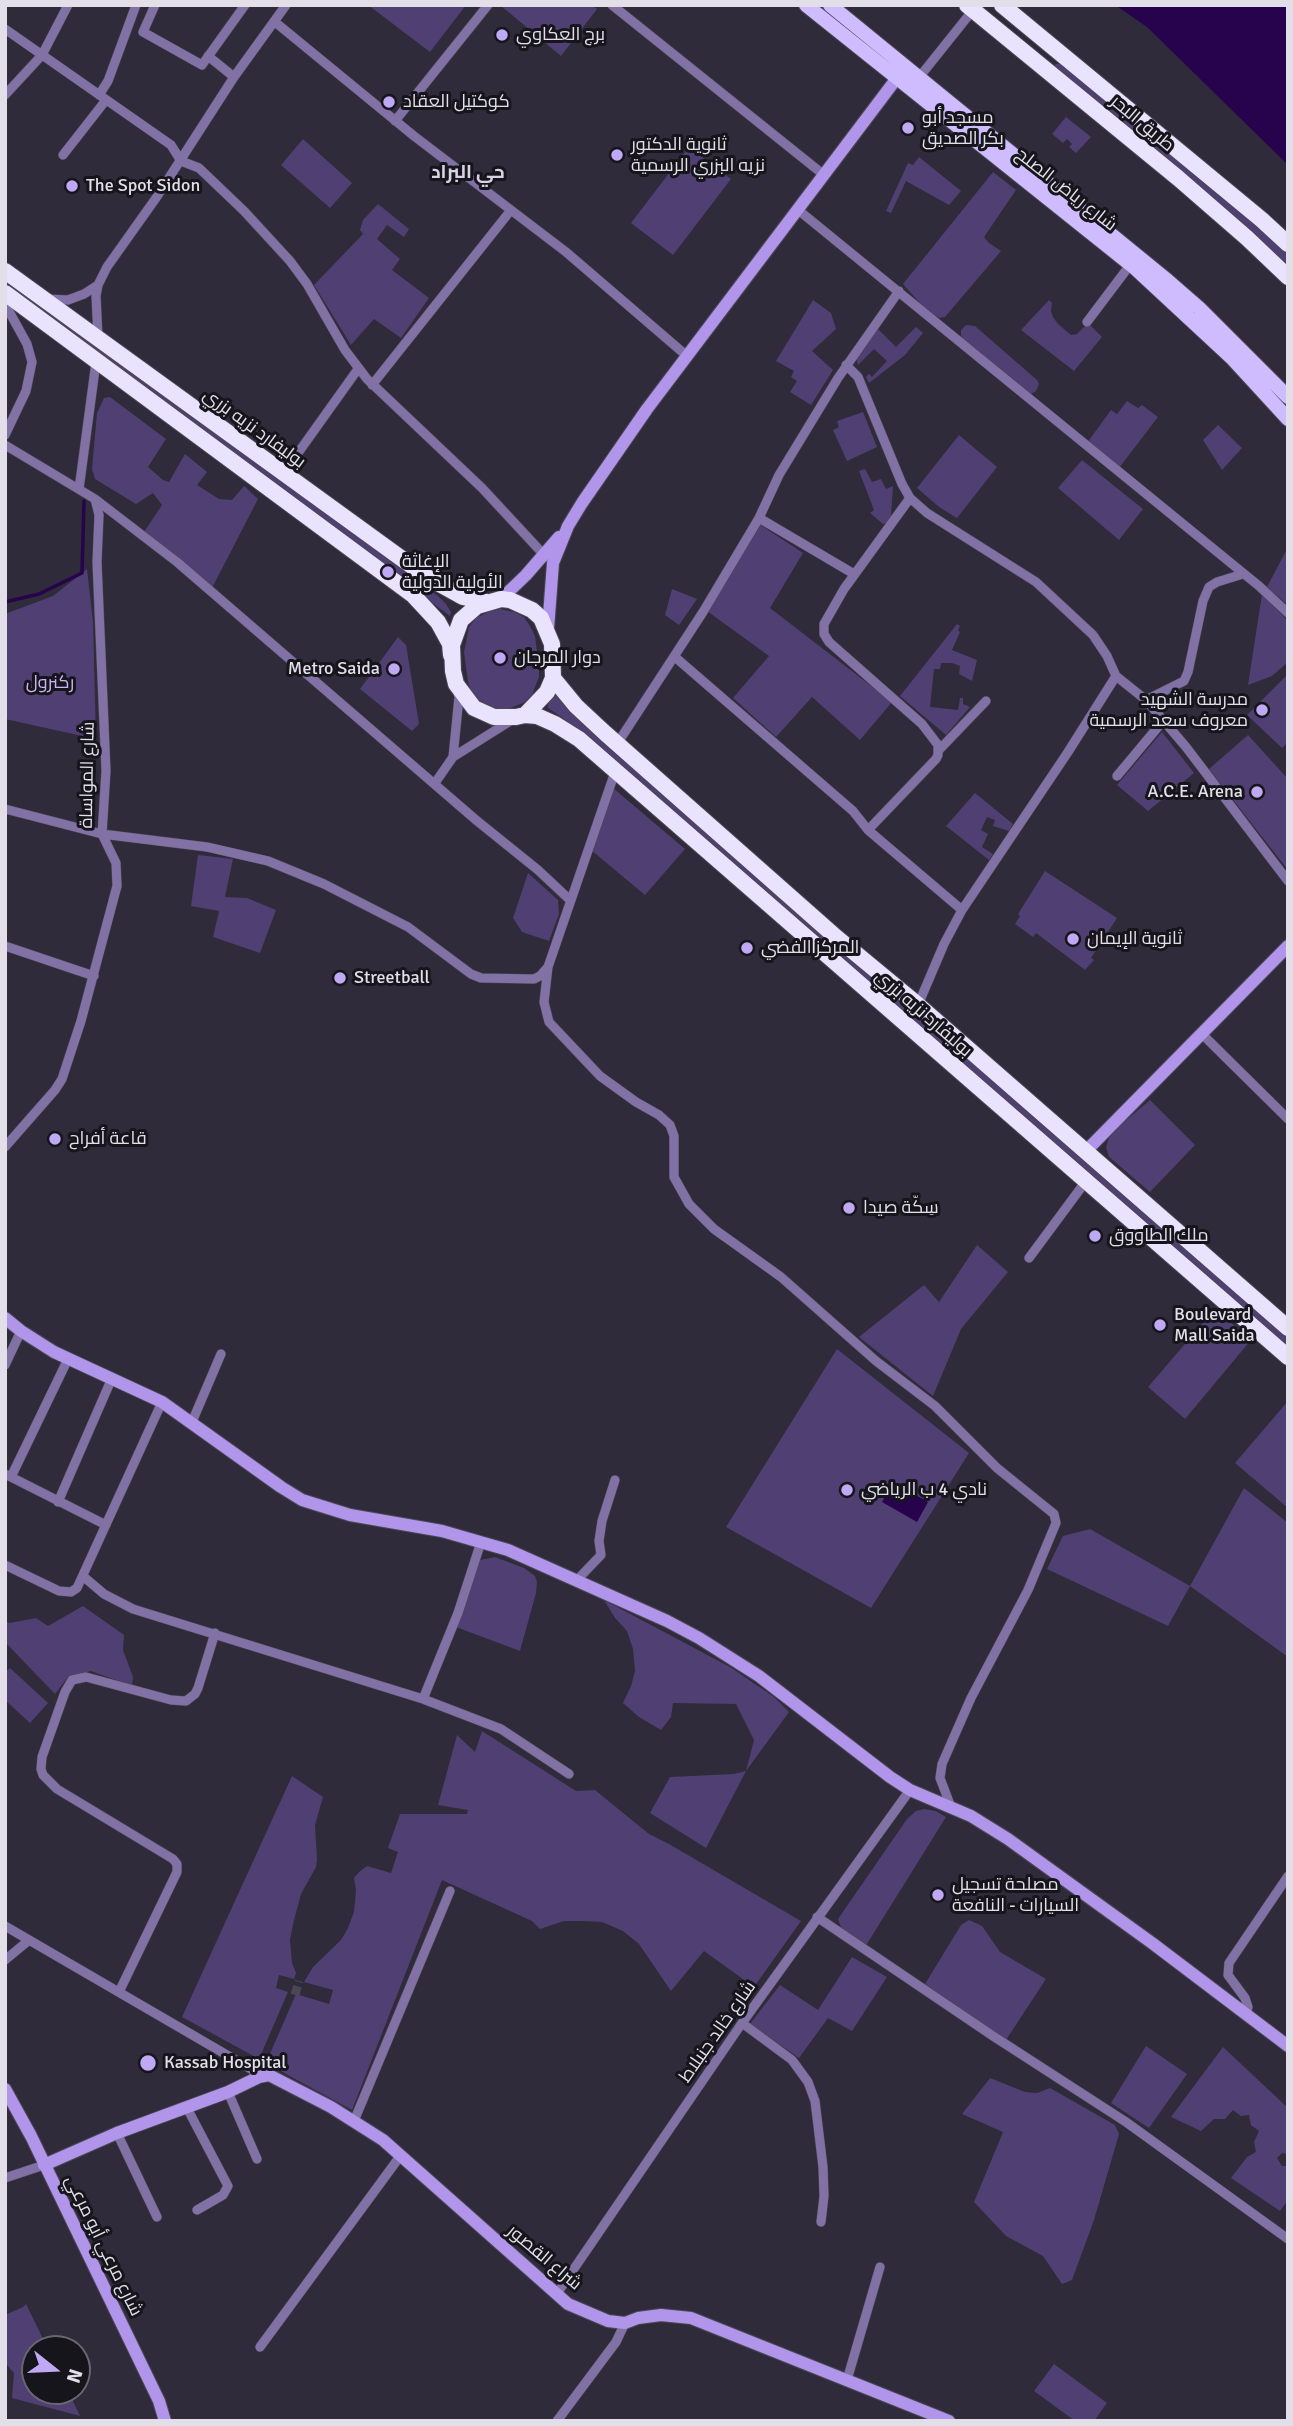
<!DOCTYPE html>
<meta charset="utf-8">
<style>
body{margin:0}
#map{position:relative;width:1293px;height:2426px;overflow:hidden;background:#2f2b3a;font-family:Signika,sans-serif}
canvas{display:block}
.frame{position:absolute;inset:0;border:7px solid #e2dfe9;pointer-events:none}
.north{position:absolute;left:21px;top:2335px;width:70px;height:70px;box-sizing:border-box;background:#17151c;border:2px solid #68666e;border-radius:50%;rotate:108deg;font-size:19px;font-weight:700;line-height:28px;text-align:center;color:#e2dfe9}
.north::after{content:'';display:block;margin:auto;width:24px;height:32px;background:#bfa8f4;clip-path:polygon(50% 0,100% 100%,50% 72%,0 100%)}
</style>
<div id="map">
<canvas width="1293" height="2426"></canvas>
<div class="frame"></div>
<div class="north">N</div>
</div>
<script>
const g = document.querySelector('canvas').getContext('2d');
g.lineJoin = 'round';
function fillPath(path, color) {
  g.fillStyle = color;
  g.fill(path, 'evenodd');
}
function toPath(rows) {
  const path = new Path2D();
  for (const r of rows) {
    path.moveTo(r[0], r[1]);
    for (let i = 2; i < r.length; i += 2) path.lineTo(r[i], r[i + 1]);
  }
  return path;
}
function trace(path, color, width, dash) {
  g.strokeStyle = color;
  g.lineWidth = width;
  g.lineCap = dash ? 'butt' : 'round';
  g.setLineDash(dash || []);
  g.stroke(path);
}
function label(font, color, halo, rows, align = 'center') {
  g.font = font + ' Signika,Cairo,sans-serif';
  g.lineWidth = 6;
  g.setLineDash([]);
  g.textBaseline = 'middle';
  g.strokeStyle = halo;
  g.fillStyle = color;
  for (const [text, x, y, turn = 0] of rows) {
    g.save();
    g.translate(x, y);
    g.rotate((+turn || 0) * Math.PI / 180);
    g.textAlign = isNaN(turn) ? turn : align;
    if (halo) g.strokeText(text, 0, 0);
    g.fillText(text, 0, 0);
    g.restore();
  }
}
fillPath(toPath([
 [368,5,466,5,430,52],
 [500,5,592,5,597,9,561,56],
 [1056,64,1062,64,1260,229,1288,254,1288,269,1054,66],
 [1066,117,1091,137,1076,153,1069,147,1072,144,1067,139,1063,143,1052,134],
 [303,139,352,183,330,208,281,165],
 [689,147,731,179,673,255,631,223],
 [919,157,961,191,949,205,906,181,891,213,886,211,908,163,913,165],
 [993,172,1016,190,984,237,989,243,1001,251,945,317,939,318,925,309,903,284],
 [378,204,409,229,404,237,387,225,377,239,400,259,392,270,429,298,401,338,374,319,351,345,314,285,363,234,360,230,363,220],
 [5,278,438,596,446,604,451,612,450,616,5,289],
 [813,300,831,313,836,329,812,351,833,370,811,405,790,392,797,381,791,377,794,371,776,361],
 [1049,300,1052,303,1051,311,1053,317,1058,324,1071,335,1077,334,1088,323,1102,337,1074,371,1021,330],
 [966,325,975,326,1037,380,1039,384,1036,391,1031,394,1024,391,961,337,961,330],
 [916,327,923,333,905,355,869,383,866,377,869,374,872,377,887,361,874,349,858,365,855,354,877,328,896,347],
 [110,397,166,439,148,467,163,480,169,482,185,454,207,472,197,485,219,499,232,500,244,486,258,499,212,588,144,532,162,505,153,493,136,504,95,479,92,469,97,413,104,398],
 [1127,401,1138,408,1142,405,1158,417,1119,468,1087,443,1111,410,1117,414],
 [863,412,877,447,847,461,833,430,839,427,837,421],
 [1218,425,1242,448,1222,470,1203,440],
 [959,435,997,467,957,518,939,507,917,488],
 [1082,460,1143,509,1119,540,1058,488],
 [865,469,872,482,881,479,886,489,893,486,891,516,888,522,883,524,870,513,874,510,859,471],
 [759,524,803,553,770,608,892,702,860,740,812,697,776,737,733,698,769,656,707,611],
 [1288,547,1288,605,1267,587],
 [87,569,93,622,96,739,5,719,5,614,53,596],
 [672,589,697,599,679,625,665,615],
 [1262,594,1288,621,1288,662,1272,676,1248,685],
 [500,609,514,612,524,617,530,626,535,636,539,667,539,677,532,695,523,703,503,711,483,705,473,696,468,682,464,652,469,627,476,618,492,610],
 [957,624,960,626,958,630,960,632,952,650,977,660,972,681,959,674,960,666,952,663,941,663,940,669,934,669,930,707,958,710,960,698,963,698,963,704,970,707,946,735,900,696],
 [398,637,406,645,419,724,412,731,360,689],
 [1288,674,1288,742,1282,748,1247,715],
 [556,694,564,705,638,773,1288,1336,1288,1350,570,723,548,708,548,703],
 [1162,732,1194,773,1148,811,1117,785],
 [1248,735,1288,779,1288,870,1209,769],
 [613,788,685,849,645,895,591,850],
 [975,793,1013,824,1009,831,993,826,995,820,987,817,981,830,988,834,982,847,993,854,989,860,946,826],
 [198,855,233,859,225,897,247,898,276,910,260,953,213,937,219,911,191,906],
 [1045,871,1117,918,1091,958,1094,960,1085,970,1036,933,1033,937,1015,924,1020,916,1018,914],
 [528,873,558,900,559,914,549,941,522,932,513,918],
 [1150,1100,1195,1145,1150,1192,1109,1157,1106,1147,1109,1138,1118,1127],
 [977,1245,1008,1272,961,1329,933,1396,859,1337,924,1285,939,1302],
 [1215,1309,1251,1340,1185,1419,1148,1387],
 [837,1349,969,1453,871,1608,726,1527],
 [1288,1401,1288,1508,1235,1463],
 [1244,1488,1288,1523,1288,1657,1190,1586,1168,1626,1047,1569,1063,1536,1090,1529,1190,1586],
 [495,1557,524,1568,535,1576,537,1582,536,1593,520,1651,456,1627,480,1560],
 [604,1600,730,1667,774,1697,789,1712,746,1771,706,1848,650,1813,670,1777,734,1774,746,1771,754,1740,736,1704,673,1703,671,1717,661,1730,639,1717,623,1703,631,1686,635,1671,633,1649,627,1631,615,1618],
 [83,1606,124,1635,123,1650,133,1677,132,1686,91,1671,68,1677,55,1694,5,1642,5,1621,10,1623,36,1618,48,1626],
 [10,1668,48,1703,30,1723,5,1700,5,1672],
 [482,1731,576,1791,595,1790,649,1834,669,1844,801,1921,754,1987,704,1951,671,1991,639,1944,623,1931,602,1922,583,1921,564,1921,540,1929,532,1921,442,1880,352,2110,266,2063,296,1994,329,2004,333,1990,304,1982,313,1967,341,1940,348,1928,354,1912,356,1890,354,1878,359,1872,367,1866,391,1873,398,1852,388,1848,400,1814,467,1814,468,1810,438,1805,457,1735,475,1752],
 [292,1776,323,1797,315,1825,317,1860,316,1867,301,1894,294,1920,290,1940,292,1963,296,1973,294,1979,279,1975,276,1988,288,1992,259,2059,182,2017],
 [924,1809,936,1811,946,1817,865,1947,842,1930,838,1919,907,1819,916,1811],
 [969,1920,982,1926,1000,1952,1046,1979,1006,2040,925,1984,961,1925],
 [852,1957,887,1977,852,2031,828,2018,799,2058,750,2024,780,1985,818,2010],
 [1146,2046,1187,2074,1149,2128,1111,2103],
 [1223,2047,1288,2108,1288,2154,1282,2153,1277,2158,1282,2166,1288,2166,1288,2200,1280,2211,1231,2178,1247,2157,1256,2152,1254,2142,1259,2131,1251,2125,1249,2115,1241,2116,1233,2110,1225,2119,1214,2119,1201,2131,1171,2117],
 [990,2078,1025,2092,1037,2093,1050,2088,1115,2125,1119,2134,1094,2220,1072,2280,1062,2284,1043,2256,1006,2236,974,2202,1003,2132,962,2114],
 [26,2304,48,2349,35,2349,35,2391,68,2391,80,2416,12,2398,14,2373,5,2363,5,2315,23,2307],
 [1054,2364,1107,2403,1094,2421,1075,2421,1034,2391]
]), '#503f72');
fillPath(toPath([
 [1115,5,1288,5,1288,165,1147,27],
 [893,1482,928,1502,917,1522,882,1502]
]), '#27034e');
trace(toPath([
 [5,602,39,594,82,573,84,501]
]), '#27034e', 3.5);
trace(toPath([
 [295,1995,299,1981]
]), '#4a4654', 9, [9, 4.5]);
const street = toPath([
 [155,5,143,32,202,65,245,5],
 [612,5,824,175],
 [275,22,414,136,566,252,687,356],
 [5,29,171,145,181,161,199,168,244,211,290,261,307,284,345,350,367,379,482,488,546,557],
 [208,56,234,77],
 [917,80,973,10],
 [5,95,42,55,68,5],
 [99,95,108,81,136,5],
 [395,121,488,5],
 [63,155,106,100],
 [797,209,1259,586,1288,613],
 [47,299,68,300,84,294,98,285],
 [1087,322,1130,265],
 [98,337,96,296,98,285,107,267,156,198,234,77,286,5],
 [846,365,858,377,902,484,910,498,927,513,1036,582,1093,635,1107,656,1116,676,1146,700,1186,747,1288,881],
 [372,385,511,210],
 [5,435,26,391,32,362,27,344,5,304],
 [5,445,95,499,177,562,476,820,538,870,570,900],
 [283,474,358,369],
 [79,489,96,362],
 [759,518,854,574],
 [675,657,853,811,868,830,962,910],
 [1146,700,1184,681,1188,672,1203,601,1209,587,1217,582,1243,574],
 [617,744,703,612,759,518,779,475,838,378,899,291],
 [939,750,986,701],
 [453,757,459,697,457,689],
 [1117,776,1163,721],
 [435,783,453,757,515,718],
 [5,809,102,834,207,847,268,861,324,884,408,927,471,974,481,978,534,979,540,976,548,967,615,772],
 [868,830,936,759,938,755,938,745,922,724,829,642,824,634,824,624,844,589,910,498],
 [5,946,94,976],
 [548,967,544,1002,549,1022,600,1076,636,1102,659,1115,670,1125,674,1136,674,1177,689,1204,714,1229,781,1277,876,1361,935,1406,997,1468,1054,1514,1056,1523,1028,1590,971,1698,942,1764,940,1778,951,1807],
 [918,1005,944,944,962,910,1068,752,1116,676],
 [1202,1034,1288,1119],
 [5,1147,55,1090,62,1079,81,1021,117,886,116,863,102,834,106,771,97,562,99,515,95,499],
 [1029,1258,1086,1181],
 [5,1365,21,1331],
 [192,1422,221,1354],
 [5,1474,106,1525],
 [11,1477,68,1359],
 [58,1502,112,1378],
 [5,1565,59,1591,71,1592,77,1588,162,1402],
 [84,1577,104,1594,133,1609,423,1699,458,1613,481,1542],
 [577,1580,601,1555,599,1541,602,1521,615,1480],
 [423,1699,501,1729,569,1774],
 [817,1917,993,2036,1126,2122,1288,2239],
 [5,1926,263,2076],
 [5,1960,28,1941],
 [119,1992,177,1872,177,1864,173,1859,57,1789,43,1775,41,1769,42,1757,65,1692,72,1680,86,1677,171,1700,186,1701,195,1694,198,1688,215,1633],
 [1246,2013,1248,2007,1245,1998,1228,1975,1229,1963,1288,1876],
 [742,2023,792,2060,808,2082,815,2101,823,2167,824,2196,821,2222],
 [228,2092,257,2159],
 [187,2108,228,2186,223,2195,197,2210],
 [354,2121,450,1891],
 [117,2133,157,2217],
 [5,2178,44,2165],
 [556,2295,742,2023,910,1790],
 [260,2347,401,2155],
 [847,2380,880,2267],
 [557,2421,616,2342,625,2323]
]);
const secondary = toPath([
 [501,599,526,575,559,537],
 [548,629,553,563,568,526,582,503,647,409,903,70],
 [1085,1152,1288,946],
 [5,1318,21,1331,54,1352,162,1402,281,1487,302,1500,350,1515,442,1531,508,1550,667,1621,699,1638,759,1676,890,1777,910,1790,971,1816,1008,1839,1152,1943,1288,2046],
 [5,2089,31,2136,159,2401,165,2421],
 [44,2165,117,2133,228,2092,259,2077,269,2075,331,2107,383,2140,568,2304,608,2321,625,2323,638,2318,661,2315,691,2318,949,2421]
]);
const primary = toPath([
 [806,5,1135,268,1232,358,1288,419],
 [830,5,1168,281,1199,308,1288,397]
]);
const highway = toPath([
 [967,5,1178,178,1247,238,1288,277],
 [1002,5,1262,220,1288,244],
 [5,271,427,577,463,597,487,602],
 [5,293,413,595,438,622,450,644,451,655],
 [501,599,510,600,532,610,541,618,552,644,553,678,547,692,525,715,516,717,494,717,474,708,456,684,453,671,452,645,461,620,477,606,501,599],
 [553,678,576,706,605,733,837,938,918,1005,1288,1328],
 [525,715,537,716,555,724,579,739,1288,1357]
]);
trace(street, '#4c4856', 10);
trace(secondary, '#4c4856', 14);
trace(primary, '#4c4856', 16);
trace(highway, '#4c4856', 18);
trace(street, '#8171a5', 9);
trace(secondary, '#b095ea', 12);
trace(primary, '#cfbcfe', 14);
trace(highway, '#eae3fd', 16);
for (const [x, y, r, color] of [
 [502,35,7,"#bfa8f4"],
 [389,102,7,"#bfa8f4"],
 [908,128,7,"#bfa8f4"],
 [617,155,7,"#bfa8f4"],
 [72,186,7,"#bfa8f4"],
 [388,572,7,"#bfa8f4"],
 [500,658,7,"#bfa8f4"],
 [394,669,7,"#bfa8f4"],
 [1262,710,7,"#bfa8f4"],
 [1257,792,7,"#bfa8f4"],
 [1073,939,7,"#bfa8f4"],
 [747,948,7,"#bfa8f4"],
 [340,978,7,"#bfa8f4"],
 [55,1139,7,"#bfa8f4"],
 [849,1208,7,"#bfa8f4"],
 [1095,1236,7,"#bfa8f4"],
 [1160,1325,7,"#bfa8f4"],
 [847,1490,7,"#bfa8f4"],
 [938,1895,7,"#bfa8f4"],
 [148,2063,9,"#bfa8f4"]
]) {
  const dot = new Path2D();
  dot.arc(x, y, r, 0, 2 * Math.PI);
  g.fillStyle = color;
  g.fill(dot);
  trace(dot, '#17151c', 2.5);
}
label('18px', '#e2dfe9', '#17151c', [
 ["برج العكاوي",516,35],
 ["كوكتيل العقاد",403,102],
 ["مسجد أبو",922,118],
 ["بكر الصديق",922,139],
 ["ثانوية الدكتور",631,145],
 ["نزيه البزري الرسمية",631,166],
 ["The Spot Sidon",86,186],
 ["الإغاثة",402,562],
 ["الأولية الدولية",402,583],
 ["دوار المرجان",514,658],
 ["Metro Saida",380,669,"right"],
 ["مدرسة الشهيد",1248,700,"right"],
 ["معروف سعد الرسمية",1248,721,"right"],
 ["A.C.E. Arena",1243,792,"right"],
 ["ثانوية الإيمان",1087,939],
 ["المركز الفضي",761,948],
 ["Streetball",354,978],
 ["قاعة أفراح",69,1139],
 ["سِكّة صيدا",863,1208],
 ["ملك الطاووق",1109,1236],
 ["Boulevard",1174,1315],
 ["Mall Saida",1174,1336],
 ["نادي 4 ب الرياضي",861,1490],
 ["مصلحة تسجيل",952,1885],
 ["السيارات - النافعة",952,1906],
 ["Kassab Hospital",164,2063]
], 'left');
label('18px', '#e2dfe9', '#17151c', [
 ["طريق البحر",1142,124,40],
 ["شارع رياض الصلح",1066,190,38],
 ["بوليفارد نزيه بزري",254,429,36],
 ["شارع المواساة",88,775,-89],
 ["بوليفارد نزيه بزري",923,1014,41],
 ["شارع خالد جنبلاط",718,2032,-55],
 ["شارع مرعي أبو مرعي",103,2246,64],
 ["شراع القصور",544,2258,40]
]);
label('18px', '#c8b5f5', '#17151c', [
 ["ركنرول",50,683]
]);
label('bold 19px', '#d7d2e6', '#17151c', [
 ["حي البراد",468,173]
]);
</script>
